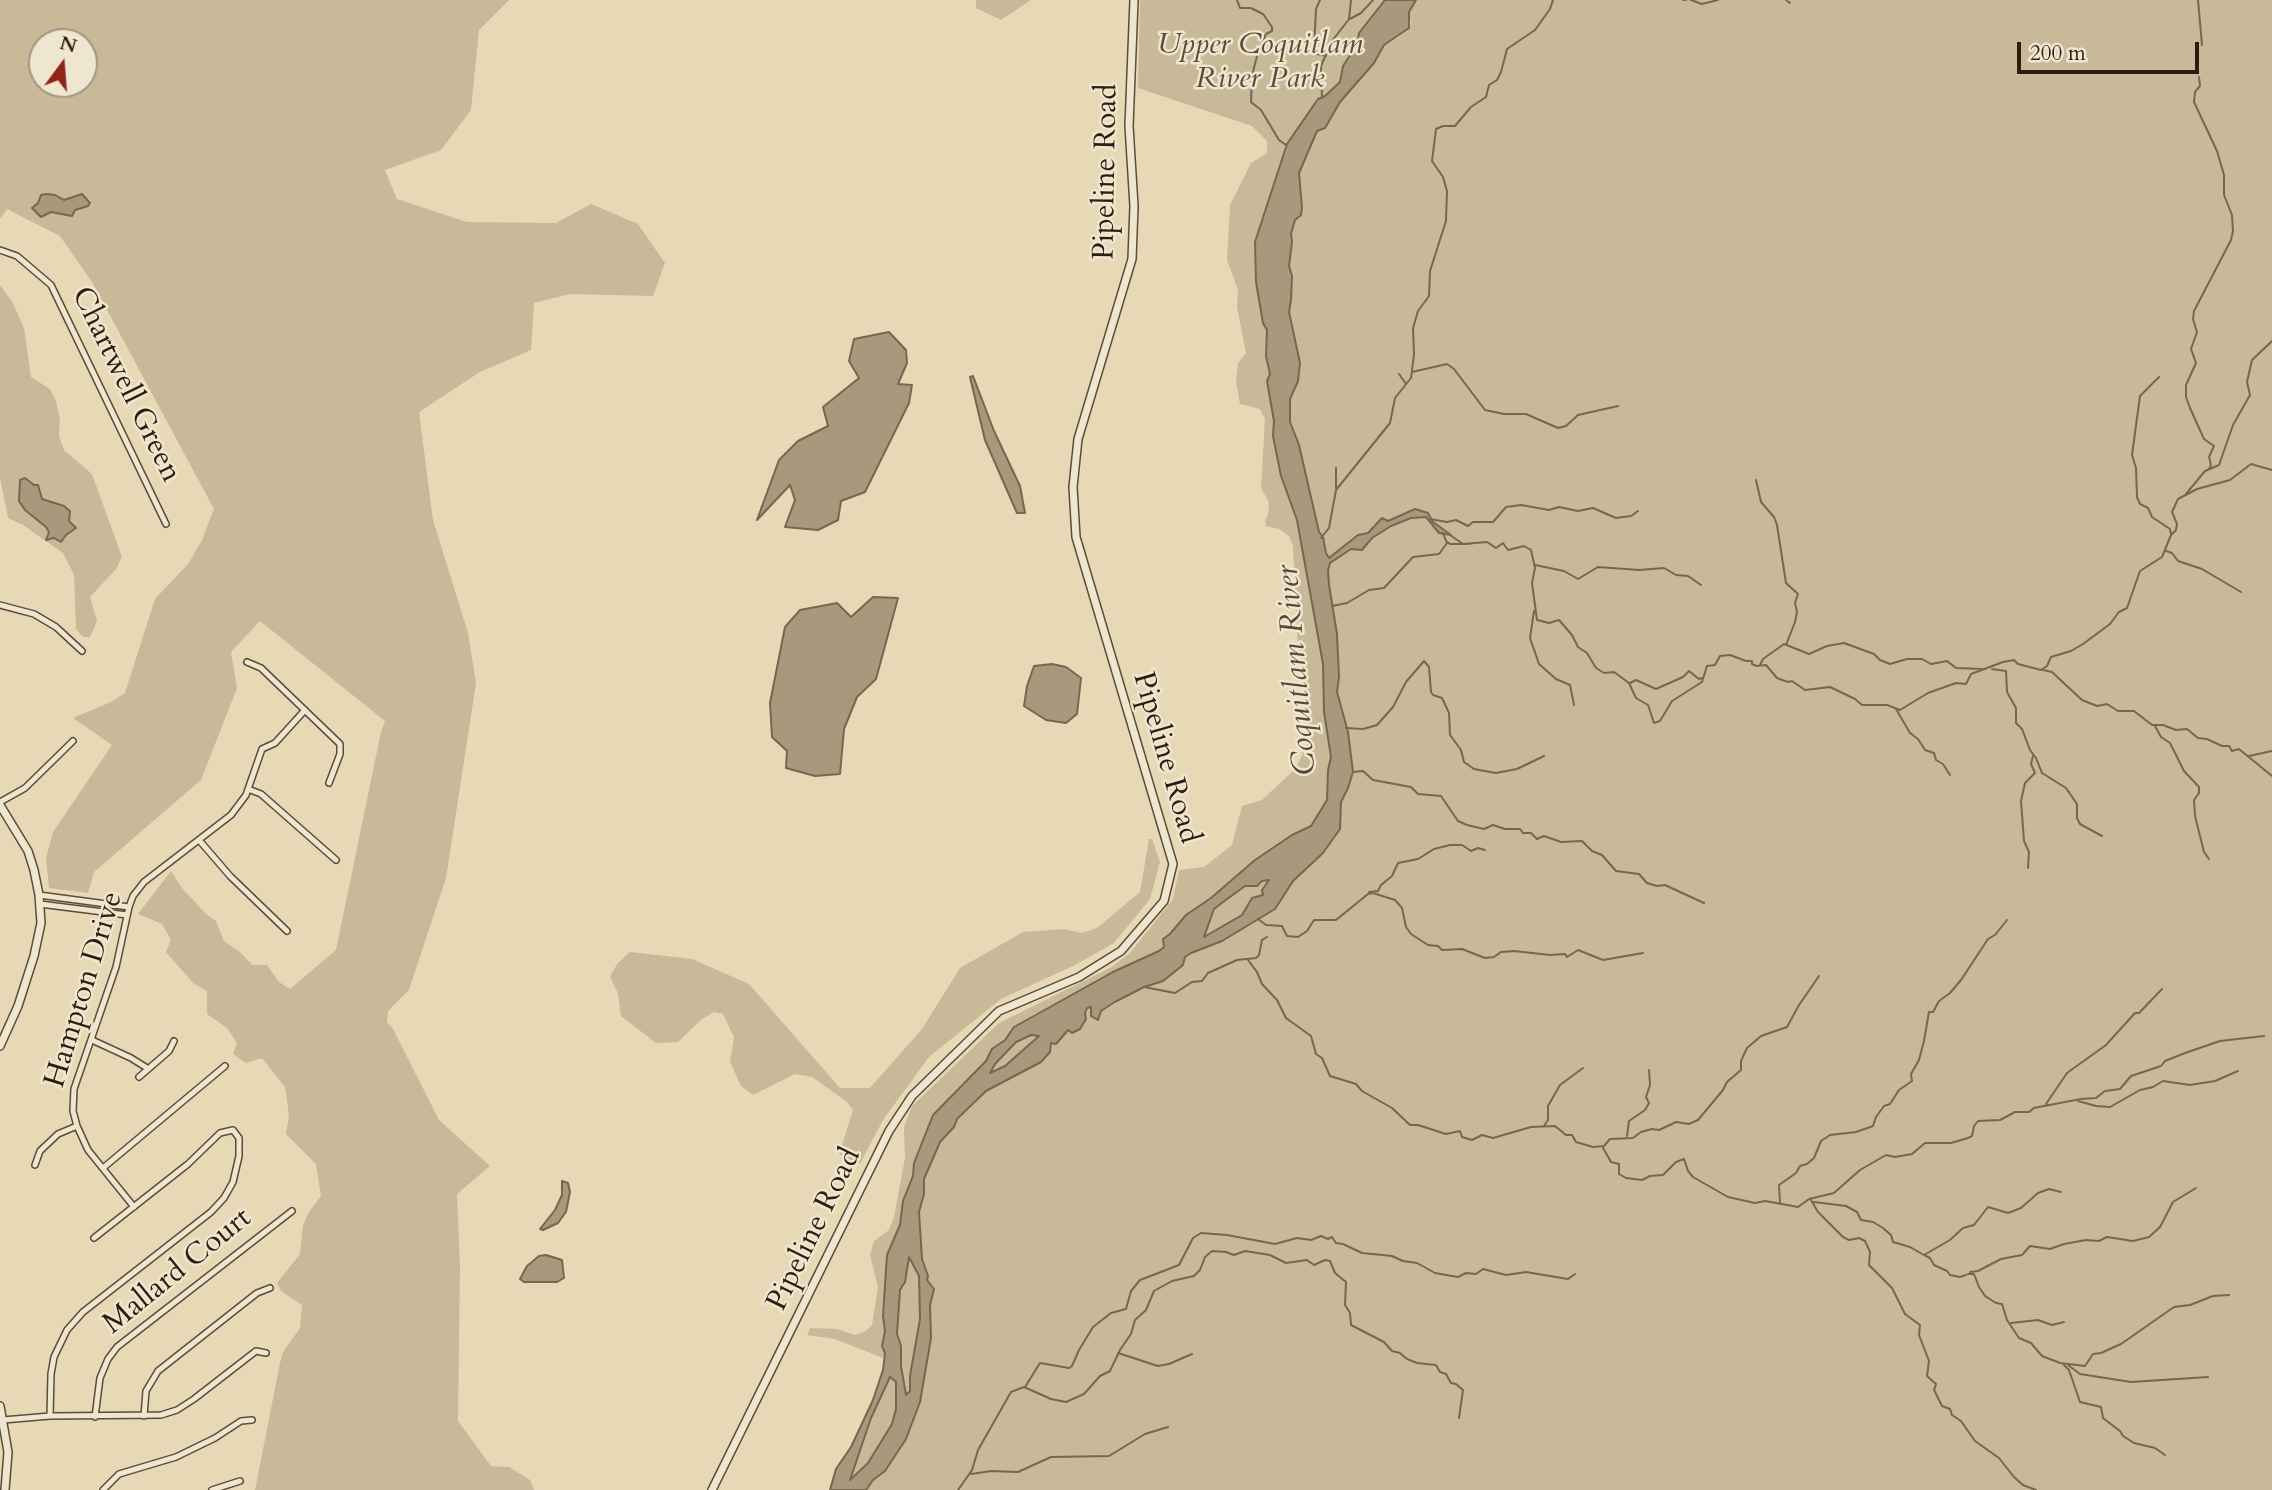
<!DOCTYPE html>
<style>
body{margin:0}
#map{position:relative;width:2272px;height:1490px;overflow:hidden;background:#e7d9b5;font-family:Cardo,serif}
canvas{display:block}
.north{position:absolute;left:28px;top:28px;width:70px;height:70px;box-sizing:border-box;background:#efe6cf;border:2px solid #a29682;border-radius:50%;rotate:16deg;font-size:19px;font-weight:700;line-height:28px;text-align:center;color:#2e1d0e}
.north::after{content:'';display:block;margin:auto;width:24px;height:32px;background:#8f2418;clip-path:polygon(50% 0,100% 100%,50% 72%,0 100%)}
.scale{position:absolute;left:2017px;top:42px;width:182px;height:32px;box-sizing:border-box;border:4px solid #2e1d0e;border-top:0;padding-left:9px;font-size:21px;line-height:24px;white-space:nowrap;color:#2e1d0e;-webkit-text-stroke:5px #efe6cf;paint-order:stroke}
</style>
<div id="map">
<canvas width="2272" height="1490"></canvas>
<div class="north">N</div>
<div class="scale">200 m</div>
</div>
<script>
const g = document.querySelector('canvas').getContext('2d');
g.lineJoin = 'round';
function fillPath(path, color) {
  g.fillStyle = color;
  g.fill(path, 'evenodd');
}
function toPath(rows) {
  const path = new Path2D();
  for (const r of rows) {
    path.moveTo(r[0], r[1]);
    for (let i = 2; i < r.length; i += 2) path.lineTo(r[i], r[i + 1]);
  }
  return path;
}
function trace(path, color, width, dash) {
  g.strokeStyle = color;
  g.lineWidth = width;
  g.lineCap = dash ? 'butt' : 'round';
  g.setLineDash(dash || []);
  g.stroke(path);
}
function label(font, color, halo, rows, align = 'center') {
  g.font = font + ' Cardo,serif';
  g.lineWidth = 5;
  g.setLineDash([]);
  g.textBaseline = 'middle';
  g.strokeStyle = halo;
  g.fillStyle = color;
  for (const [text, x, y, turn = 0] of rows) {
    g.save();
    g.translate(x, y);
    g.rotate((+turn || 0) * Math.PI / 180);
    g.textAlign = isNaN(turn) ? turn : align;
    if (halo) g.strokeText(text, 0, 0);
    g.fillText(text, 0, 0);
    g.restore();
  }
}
fillPath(toPath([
 [0,0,509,0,479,30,471,110,441,150,385,170,397,199,467,222,556,223,591,204,638,224,665,263,653,296,570,294,534,303,531,350,480,372,419,412,433,520,468,633,476,683,446,878,409,990,388,1011,387,1022,393,1029,439,1120,490,1166,457,1194,460,1265,458,1421,491,1466,509,1467,530,1480,534,1490,255,1490,280,1363,283,1352,300,1328,302,1305,281,1291,277,1283,300,1254,303,1225,309,1212,321,1196,316,1164,286,1134,289,1115,285,1087,262,1058,246,1063,233,1054,237,1043,227,1028,207,1014,207,991,193,983,166,952,171,940,162,924,138,914,171,871,182,888,206,914,216,921,224,941,240,952,252,965,267,965,279,982,290,989,336,950,381,732,385,721,260,621,231,652,237,688,201,780,94,872,88,893,49,888,46,858,53,832,112,745,73,718,111,702,125,693,155,599,188,564,202,540,214,509,92,282,60,236,7,209,0,219],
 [42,42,84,42,84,84,42,84],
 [976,0,1031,0,1001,20,976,8],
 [1140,0,1385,0,1359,33,1358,39,1353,42,1354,49,1343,66,1340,82,1325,96,1318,99,1309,112,1297,138,1284,147,1285,153,1255,242,1256,282,1263,323,1267,330,1266,356,1270,374,1267,381,1274,421,1274,436,1281,476,1297,520,1323,664,1324,712,1331,757,1328,770,1327,800,1311,826,1292,835,1255,860,1211,898,1186,915,1159,951,1113,972,1072,996,1060,1001,1053,1007,1034,1014,992,1049,986,1061,956,1090,914,1163,913,1176,903,1201,900,1225,890,1247,883,1316,885,1331,882,1339,885,1353,883,1358,835,1339,807,1335,810,1328,837,1329,855,1335,866,1331,872,1325,878,1287,870,1255,874,1241,889,1230,894,1217,905,1158,904,1127,912,1106,999,1023,1110,968,1130,953,1173,899,1179,870,1204,867,1232,845,1242,806,1262,800,1296,768,1307,745,1308,701,1311,695,1304,685,1298,651,1293,546,1289,536,1279,529,1266,526,1265,520,1268,515,1269,502,1261,488,1265,419,1260,409,1240,404,1236,381,1238,363,1246,353,1237,307,1238,290,1227,260,1230,205,1251,163,1267,153,1267,141,1252,126,1138,88],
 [1416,0,2272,0,2272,1490,866,1490,873,1480,885,1471,906,1439,920,1402,931,1338,930,1305,934,1289,927,1280,928,1276,922,1259,919,1212,924,1194,924,1179,940,1142,954,1127,957,1119,986,1091,1041,1062,1050,1052,1051,1043,1069,1030,1087,1008,1090,1007,1101,1012,1144,987,1163,981,1183,965,1185,957,1191,953,1222,941,1275,909,1293,881,1340,829,1341,802,1348,788,1353,772,1348,731,1337,692,1339,677,1337,634,1329,585,1328,570,1330,563,1351,549,1369,544,1372,538,1391,526,1411,517,1426,517,1439,533,1450,534,1433,522,1428,513,1415,509,1389,521,1380,522,1368,533,1358,535,1330,558,1326,554,1323,537,1319,532,1299,445,1290,422,1290,399,1298,381,1298,349,1289,312,1292,276,1289,266,1292,242,1291,234,1295,220,1302,208,1299,173,1317,131,1325,128,1340,102,1374,63,1384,45,1400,36,1411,24,1409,12],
 [0,285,13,303,24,328,31,377,50,389,56,401,60,419,59,436,64,450,92,474,122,557,116,569,90,597,97,621,90,637,83,637,76,629,74,575,63,553,23,525,8,518,0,477],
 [1149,839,1152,839,1160,862,1150,899,1114,943,1075,965,1001,999,929,1057,883,1120,860,1164,839,1154,853,1110,846,1101,812,1077,795,1074,753,1095,741,1086,730,1062,734,1037,723,1014,714,1012,702,1019,678,1042,656,1043,621,1016,618,993,610,977,617,964,630,952,692,959,749,984,840,1088,870,1088,922,1029,960,968,1023,932,1064,929,1082,933,1097,928,1140,892],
 [1269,880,1263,895,1252,898,1243,915,1204,937,1215,909,1223,902,1245,886,1257,886,1262,881],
 [1031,1035,1040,1036,1005,1066,990,1074,995,1064,1016,1041],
 [909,1257,919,1276,920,1319,910,1376,910,1391,906,1395,901,1366,901,1346,897,1334,900,1290,905,1282],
 [890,1377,896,1382,896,1409,892,1424,868,1463,850,1481,871,1418]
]), '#c8b999');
const water = toPath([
 [1385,0,1416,0,1409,12,1409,28,1384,45,1374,63,1340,102,1325,128,1317,131,1299,173,1302,208,1301,215,1295,220,1291,234,1292,242,1289,266,1292,276,1291,300,1289,312,1300,363,1298,381,1290,399,1290,422,1299,445,1319,532,1323,537,1326,553,1329,558,1358,535,1368,533,1382,518,1388,521,1415,509,1428,513,1433,522,1451,535,1439,533,1426,517,1411,518,1391,526,1372,538,1362,550,1351,549,1330,563,1328,570,1329,585,1337,634,1339,677,1337,692,1348,732,1353,772,1348,788,1341,802,1340,829,1323,853,1293,881,1275,909,1222,941,1191,953,1185,957,1183,965,1163,981,1144,987,1115,1002,1101,1011,1098,1020,1091,1016,1091,1007,1087,1008,1085,1013,1086,1019,1080,1029,1072,1033,1068,1030,1056,1044,1051,1043,1050,1052,1041,1062,986,1091,957,1119,954,1127,940,1142,924,1179,924,1194,919,1212,922,1259,928,1276,927,1280,934,1289,930,1305,931,1338,920,1402,906,1439,885,1471,873,1480,866,1490,830,1490,836,1469,851,1447,873,1400,883,1370,885,1353,882,1346,885,1331,883,1316,887,1255,900,1225,903,1201,913,1176,914,1163,933,1115,986,1061,992,1049,1005,1040,1014,1027,1113,972,1159,951,1164,947,1163,939,1170,934,1186,915,1211,898,1255,860,1292,835,1311,826,1327,800,1328,770,1331,757,1324,712,1323,664,1297,520,1281,476,1273,436,1274,421,1267,381,1270,374,1266,356,1267,330,1263,323,1256,282,1255,242,1287,144,1318,99,1325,96,1340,82,1343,66,1354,49,1352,44,1358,39,1359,33,1385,0],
 [1269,880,1262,890,1263,895,1252,898,1242,915,1204,937,1214,909,1223,902,1245,886,1257,886,1262,881,1269,880],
 [1031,1035,1039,1036,1005,1066,990,1073,995,1064,1016,1042,1031,1035],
 [909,1257,919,1276,920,1319,910,1376,910,1391,906,1395,901,1366,901,1346,897,1334,900,1290,905,1282,909,1257],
 [890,1377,896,1382,896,1409,892,1424,868,1463,850,1480,871,1418,890,1377],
 [46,194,55,195,64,200,82,194,90,203,88,206,75,210,72,216,51,212,41,217,32,208,38,203,41,195,46,194],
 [889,332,906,350,907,363,898,384,912,385,909,403,865,492,841,501,838,520,818,530,785,527,795,500,790,485,757,520,779,460,798,441,828,426,823,407,859,378,849,361,854,339,889,332],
 [973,376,994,431,1020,486,1025,513,1017,513,985,440,970,377,973,376],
 [25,478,34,485,38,485,42,499,64,506,70,511,69,521,76,528,66,535,61,542,54,538,46,540,49,532,46,527,25,510,19,501,20,480,25,478],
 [873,597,898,598,876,679,857,697,844,729,840,774,815,776,786,768,787,751,772,737,770,703,785,627,800,610,837,603,851,617,873,597],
 [1052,664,1066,667,1081,678,1077,714,1066,723,1046,720,1024,706,1027,686,1034,666,1052,664],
 [562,1181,568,1183,570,1192,566,1212,558,1223,543,1230,540,1229,555,1210,562,1195,562,1181],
 [546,1255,562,1260,564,1278,557,1282,524,1282,520,1279,527,1266,539,1256,546,1255]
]);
fillPath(water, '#a8997c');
trace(water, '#776750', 2);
trace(toPath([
 [1237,0,1240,8,1251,8,1263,14,1272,27,1272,31,1266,34,1258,52,1252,76,1251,102,1261,110,1279,140,1286,145],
 [1320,0,1316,9,1314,50,1317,54,1326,56],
 [1683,0,1686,0],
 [1691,0,1702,4,1718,0],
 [1786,0,1790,3],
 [2198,0,2202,45],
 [1350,19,1361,13,1373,0],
 [2199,77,2200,86,2195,92,2194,102,2217,151,2224,175,2224,195,2232,215,2233,231,2231,240,2194,311,2193,319,2197,332,2191,349,2196,363,2186,385,2186,397,2190,408,2204,439,2214,446,2209,457,2211,465,2209,469],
 [1322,98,1321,66,1332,41,1349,19,1351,0],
 [1412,372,1447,364,1454,369,1485,410,1504,414,1526,414,1558,428,1566,426,1578,415,1618,406],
 [1399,374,1406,384],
 [2159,377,2140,396,2132,455,2136,468,2137,497,2140,504,2148,508,2152,517,2170,529,2171,534],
 [1756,480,1761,502,1774,517,1777,525,1786,583,1798,594,1795,603,1797,612,1795,622,1786,645],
 [1336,488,1336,468],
 [2186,494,2205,471,2219,465,2233,425,2250,395,2247,382,2252,360,2272,341],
 [1430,519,1447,522,1456,520,1468,526,1473,522,1493,522,1506,507,1521,505,1549,510,1559,507,1578,511,1593,508,1616,518,1631,516,1638,511],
 [1443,533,1446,541,1450,544,1471,544],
 [1450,535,1463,544,1487,542,1496,548,1503,543,1508,550,1524,546,1531,550,1535,568,1532,583,1537,620,1549,623,1559,620,1572,635,1578,647,1587,653,1596,668,1604,673,1614,672,1629,683,1636,698,1648,705,1654,723,1660,721,1672,701,1702,682,1707,666,1715,665,1720,656,1730,655,1746,661,1752,661,1752,664,1757,666,1766,665,1777,678,1788,682,1792,681,1805,690,1830,687,1855,699,1862,705,1887,705,1900,710,1928,693,1956,683,1966,684,1971,674,2003,662,2014,660,2018,664,2041,670,2047,666,2051,657,2071,651,2083,644,2110,624,2119,612,2127,608,2140,571,2162,557,2171,535,2176,530,2177,524,2172,512,2178,499,2197,489,2230,480,2251,464,2272,470],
 [1321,538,1329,528,1336,490,1390,423,1395,398,1411,378,1414,354,1413,328,1418,311,1429,296,1430,271,1446,221,1447,191,1443,177,1432,161,1436,129,1443,126,1455,126,1471,107,1486,97,1489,85,1497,80,1501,72,1507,49,1535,30,1550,9,1553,0],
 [2166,551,2172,553,2178,561,2202,569,2241,592],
 [1535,565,1564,571,1578,579,1598,567,1639,570,1664,568,1676,575,1688,576,1701,585],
 [1332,606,1347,603,1369,590,1384,588,1413,557,1439,554,1447,543],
 [1534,611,1530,638,1539,664,1556,679,1570,685,1574,705],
 [1760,665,1763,659,1784,644,1809,654,1827,646,1844,643,1874,654,1880,660,1890,664,1907,659,1922,659,1931,664,1947,661,1956,668,1983,669],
 [1992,669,2006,671,2007,692,2016,708,2016,723,2022,729,2030,750,2036,758,2042,773,2066,788,2077,804,2077,818,2080,824,2102,836],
 [2043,670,2052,672,2082,700,2097,706,2107,704,2118,711,2134,711,2152,725,2163,725,2176,730,2187,729,2198,738,2207,739,2222,746,2229,746,2232,751,2239,749,2272,776],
 [1630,683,1636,680,1656,689,1683,677,1689,671,1699,679,1702,678],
 [1896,709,1910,733,1918,739,1925,750,1934,753,1936,760,1943,764,1950,775],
 [2155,726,2161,737,2170,743,2184,771,2199,787,2199,793,2194,800,2195,816,2204,852,2209,859],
 [1346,728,1363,729,1377,725,1393,707,1406,682,1424,661,1429,667,1431,692,1433,695,1442,698,1449,713,1450,735,1461,750,1464,762,1474,769,1496,773,1517,769,1544,756],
 [2249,756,2272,751],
 [1353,772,1363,771,1373,780,1411,787,1418,794,1441,796,1458,821,1467,825,1484,829,1493,825,1505,829,1520,829,1523,833,1531,833,1537,839,1544,836,1561,842,1582,841,1592,851,1602,855,1616,871,1639,874,1647,883,1657,886,1665,885,1704,903],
 [2028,868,2029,852,2024,841,2021,801,2025,783,2035,773,2031,764,2033,756],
 [1369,892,1378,891,1381,885,1392,876,1398,863,1418,859,1434,849,1450,845,1462,845,1471,851,1478,848,1485,850],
 [1258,919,1266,925,1282,926,1287,936,1298,937,1307,931,1314,920,1336,920,1368,894,1373,893,1395,900,1402,908,1406,927,1411,934,1428,945,1438,946,1442,950,1462,949,1485,958,1494,957,1501,952,1514,951,1550,955,1565,954,1567,957,1578,950,1603,960,1643,953],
 [1248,960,1257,972,1262,984,1277,1000,1286,1018,1311,1036,1316,1054,1322,1058,1330,1076,1356,1084,1362,1091,1392,1108,1410,1125,1418,1125,1446,1134,1460,1131,1462,1137,1472,1140,1482,1135,1493,1138,1531,1127,1555,1126,1566,1135,1572,1135,1576,1142,1593,1147,1604,1146,1610,1139,1633,1138,1641,1132,1652,1129,1659,1130,1676,1122,1689,1124,1698,1120,1723,1090,1727,1082,1741,1070,1741,1061,1747,1048,1761,1036,1787,1027,1799,1005,1819,976],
 [1144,987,1175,993,1192,982,1202,981,1208,973,1237,960,1256,958,1259,955,1262,940,1267,937],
 [2078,1101,2096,1106,2110,1107,2140,1090,2153,1087,2163,1081,2190,1085,2215,1081,2238,1071],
 [2046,1104,2067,1073,2106,1045,2135,1013,2139,1013,2162,989],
 [1544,1126,1548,1120,1548,1106,1560,1085,1583,1068],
 [1627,1136,1629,1121,1645,1110,1649,1103,1646,1097,1650,1085,1649,1070],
 [1602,1146,1611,1162,1619,1164,1619,1174,1626,1178,1642,1180,1650,1176,1663,1175,1676,1162,1684,1159,1688,1171,1693,1177,1728,1197,1755,1203,1765,1201,1798,1207,1809,1199,1834,1193,1860,1170,1886,1155,1895,1157,1912,1154,1925,1143,1951,1143,1968,1138,1972,1136,1974,1126,1978,1121,2000,1120,2015,1112,2029,1112,2034,1108,2044,1106,2081,1099,2096,1098,2105,1091,2120,1089,2131,1076,2161,1066,2165,1061,2185,1053,2220,1041,2264,1036],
 [1811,1200,1818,1212,1843,1237,1849,1240,1859,1238,1865,1241,1870,1252,1869,1265,1892,1288,1905,1314,1920,1325,1919,1335,1929,1361,1927,1376,1936,1384,1934,1390,1942,1406,1950,1409,1952,1415,1961,1421,1975,1441,1999,1458,2014,1477,2023,1485,2036,1490],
 [1814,1202,1846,1206,1857,1212,1861,1220,1873,1222,1883,1228,1891,1235,1893,1242,1910,1247,1924,1255,1950,1240,1963,1228,1974,1225,1988,1207,2008,1213,2021,1208,2038,1193,2049,1189,2061,1192],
 [1780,1203,1779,1185,1796,1173,1800,1166,1807,1164,1814,1158,1821,1141,1830,1135,1856,1132,1873,1126,1876,1117,1884,1106,1890,1104,1899,1090,1912,1081,1911,1074,1919,1060,1924,1041,1929,1012,1933,1012,1939,1001,1950,993,1961,980,1988,939,1995,935,2007,920],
 [1924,1255,1930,1258,1934,1265,1947,1271,1950,1275,1960,1277,1966,1275],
 [1970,1272,1978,1271,2001,1259,2022,1255,2030,1246,2050,1249,2064,1244,2086,1240,2099,1241,2107,1237,2133,1241,2149,1237,2160,1227,2173,1202,2196,1188],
 [1968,1274,1974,1274,1979,1287,1985,1296,1996,1303,2002,1304,2007,1320,2019,1338,2031,1343,2042,1356,2060,1363,2085,1366,2093,1354,2101,1353,2121,1344,2174,1307,2190,1305,2213,1296,2229,1295],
 [2011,1323,2038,1320,2052,1325,2064,1322],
 [1118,1353,1158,1366,1169,1364,1192,1354],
 [2063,1364,2069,1370,2080,1402,2101,1407,2103,1418,2120,1431,2123,1436,2134,1443,2155,1448,2165,1455],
 [2068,1365,2080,1374,2131,1382,2208,1377],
 [1025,1387,1040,1363,1069,1368,1072,1366,1079,1350,1093,1327,1111,1313,1126,1309,1131,1291,1140,1280,1179,1265,1193,1238,1201,1233,1227,1235,1275,1244,1297,1238,1311,1240,1321,1236,1328,1239,1332,1237,1336,1243,1343,1244,1362,1253,1392,1256,1403,1261,1417,1263,1435,1273,1458,1277,1466,1273,1476,1274,1483,1269,1506,1275,1526,1272,1568,1279,1575,1274],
 [971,1474,991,1471,1018,1472,1051,1457,1109,1456,1145,1434,1168,1427],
 [958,1490,972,1470,978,1450,1011,1392,1024,1387,1051,1399,1066,1402,1084,1394,1100,1376,1110,1371,1120,1350,1131,1334,1135,1320,1146,1310,1154,1291,1172,1281,1194,1276,1200,1270,1205,1257,1212,1251,1226,1252,1234,1255,1245,1251,1270,1255,1286,1263,1307,1260,1314,1265,1325,1260,1330,1261,1335,1273,1346,1282,1345,1305,1350,1313,1351,1325,1384,1342,1392,1351,1400,1353,1407,1359,1417,1363,1436,1365,1440,1372,1446,1374,1451,1383,1456,1384,1463,1390,1459,1418]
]), '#776750', 2);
const minor = toPath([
 [0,250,17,256,51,285,166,524],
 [0,605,34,614,56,627,82,651],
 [247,662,261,668,340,744,340,754,329,783],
 [248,789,261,794,336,860],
 [0,802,25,788,73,741],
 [199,840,230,876,287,931],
 [39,895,129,907],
 [40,904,127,915],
 [92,1040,131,1058,147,1068],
 [139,1077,169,1051,174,1041],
 [35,1165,40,1151,58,1134,77,1126],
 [103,1168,225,1066],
 [134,1207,88,1150,77,1126,73,1111,74,1089,116,967,129,907,133,896,144,882,231,815,246,795,262,749,275,743,305,710],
 [50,1416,51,1374,54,1357,67,1330,83,1312,211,1212,224,1198,233,1182,239,1156,239,1138,233,1130,220,1133,188,1164,94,1238],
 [144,1416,146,1391,158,1371,257,1293,270,1288],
 [95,1417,100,1378,108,1359,117,1347,292,1211],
 [3,1420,50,1416,161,1415,177,1410,194,1399,256,1351,266,1353],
 [103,1490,119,1474,176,1457,215,1438,241,1421,252,1420],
 [212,1490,240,1481]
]);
const tertiary = toPath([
 [0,805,28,851,34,870,39,895,41,923,34,956,18,1006,0,1046],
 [0,1406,8,1452,5,1490],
 [712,1490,889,1131,912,1096,999,1011,1079,977,1121,951,1164,901,1173,864,1076,537,1073,487,1078,439,1132,259,1134,206,1129,126,1134,0]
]);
trace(minor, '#5c4c38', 8);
trace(tertiary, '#5c4c38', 10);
trace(minor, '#efe6cf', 5);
trace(tertiary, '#efe6cf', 7);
label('italic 30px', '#5c4c38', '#efe6cf', [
 ["Upper Coquitlam",1260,46],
 ["River Park",1260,80]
]);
label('30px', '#2e1d0e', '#efe6cf', [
 ["Pipeline Road",1107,172,-89],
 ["Chartwell Green",125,385,64],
 ["Pipeline Road",1165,758,74],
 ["Hampton Drive",85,990,-73],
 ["Pipeline Road",815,1230,-64],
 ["Mallard Court",178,1272,-39]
]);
label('italic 32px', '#594834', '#efe6cf', [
 ["Coquitlam River",1298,670,-95]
]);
</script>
